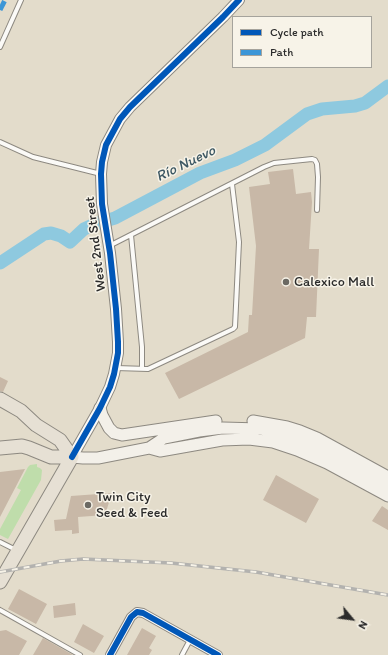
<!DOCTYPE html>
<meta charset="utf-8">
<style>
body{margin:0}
#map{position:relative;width:388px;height:655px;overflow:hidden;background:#e3dccb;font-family:Itim,sans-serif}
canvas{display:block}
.legend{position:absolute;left:232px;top:16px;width:140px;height:52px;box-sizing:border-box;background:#f7f3e8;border:1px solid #a5a39c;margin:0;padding:5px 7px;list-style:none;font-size:12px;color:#2b2b2b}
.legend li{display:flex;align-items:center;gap:8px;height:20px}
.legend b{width:20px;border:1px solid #a5a39c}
.north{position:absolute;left:332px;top:599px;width:40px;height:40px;-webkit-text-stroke:3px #f7f3e8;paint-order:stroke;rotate:119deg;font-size:11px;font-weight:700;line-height:16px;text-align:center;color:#2b2b2b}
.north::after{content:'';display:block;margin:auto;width:14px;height:18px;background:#2b2b2b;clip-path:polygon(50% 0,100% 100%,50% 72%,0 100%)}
</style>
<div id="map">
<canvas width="388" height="655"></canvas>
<ul class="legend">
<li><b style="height:5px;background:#0057b8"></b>Cycle path</li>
<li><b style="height:5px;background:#3c96d7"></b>Path</li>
</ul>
<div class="north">N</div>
</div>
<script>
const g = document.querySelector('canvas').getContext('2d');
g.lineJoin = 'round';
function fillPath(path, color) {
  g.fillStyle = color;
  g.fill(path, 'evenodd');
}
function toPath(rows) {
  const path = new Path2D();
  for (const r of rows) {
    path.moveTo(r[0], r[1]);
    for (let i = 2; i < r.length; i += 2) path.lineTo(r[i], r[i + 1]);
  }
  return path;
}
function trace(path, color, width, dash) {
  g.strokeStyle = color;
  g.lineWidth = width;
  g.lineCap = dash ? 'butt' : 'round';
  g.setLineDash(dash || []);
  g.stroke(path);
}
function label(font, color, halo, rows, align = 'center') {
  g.font = font + ' Itim,sans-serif';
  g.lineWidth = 3;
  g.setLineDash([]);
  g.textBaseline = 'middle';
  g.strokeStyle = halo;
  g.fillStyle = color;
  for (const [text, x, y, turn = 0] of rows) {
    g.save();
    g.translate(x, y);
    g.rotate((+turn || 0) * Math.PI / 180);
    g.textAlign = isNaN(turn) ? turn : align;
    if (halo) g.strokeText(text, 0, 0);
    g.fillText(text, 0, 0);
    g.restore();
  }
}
fillPath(toPath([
 [37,464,37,467,40,468,42,470,41,480,8,539,0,535,0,529,21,490,17,488,28,467,30,465]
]), '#bfddab');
trace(toPath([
 [0,263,44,234,51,233,61,236,70,242,84,229,95,224,115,218,200,173,235,160,265,145,307,114,322,109,355,106,365,103,388,86]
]), '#8ec9df', 13);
fillPath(toPath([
 [293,169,296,194,311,192,312,202,309,249,319,249,316,317,307,317,305,338,179,399,165,373,248,332,249,315,252,315,256,246,249,187,270,184,268,172],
 [0,377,8,381,3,392,0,391],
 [25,469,0,517,0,472],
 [276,475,319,499,306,523,263,500],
 [112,493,105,515,78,517,79,533,72,534,72,530,55,531,54,520,66,519,71,496],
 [382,506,388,510,388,530,372,521],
 [19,589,47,604,36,624,8,609],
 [75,603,76,615,54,618,53,606],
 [83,624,104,636,94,653,74,642],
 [142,628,156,636,149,648,152,650,149,655,127,655],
 [6,630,27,641,19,655,0,655,0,631],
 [43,638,73,655,33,655]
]), '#c8b8a7');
const service = toPath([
 [0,47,21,0],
 [0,142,33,157,101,174],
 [131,235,142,347,142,369],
 [109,246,264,167,274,163,312,159,315,160,317,164,318,177,317,210],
 [116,368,148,369,233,329,235,327,239,242,232,184],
 [0,542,16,550],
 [0,610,80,655],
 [182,655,190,640]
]);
const minor = toPath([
 [110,655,131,617,137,612,143,613,218,655]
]);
const tertiary = toPath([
 [72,457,100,408,110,387,114,374,118,353,118,342,116,309,110,253,102,204,101,174,102,162,106,145,120,119,130,107,223,17,239,0]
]);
const secondary = toPath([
 [100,408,102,415,109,428,114,433,122,435,216,421],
 [253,421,287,427,300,431,317,438,388,477],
 [149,448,160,451,222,440,249,439,273,442,297,450,327,463,388,496],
 [72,457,83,458,98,458,149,448,164,438,199,431,223,428,260,429,283,434,306,442,329,453,388,486]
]);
const trunk = toPath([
 [0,399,21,411,36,425,60,440,72,457],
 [0,448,22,446,29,448,51,457,72,457],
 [0,582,72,457]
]);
trace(service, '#8d8981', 6);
trace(minor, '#8d8981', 10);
trace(tertiary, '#8d8981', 12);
trace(secondary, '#8d8981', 13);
trace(trunk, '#8d8981', 15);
trace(service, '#fbfaf7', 4);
trace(minor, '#fbfaf7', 8);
trace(tertiary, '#fbfaf7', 10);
trace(secondary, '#f3f0e9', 11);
trace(trunk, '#e6e0d4', 13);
const rail = toPath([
 [0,572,61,561,83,559,171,563,256,572,388,595]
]);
trace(rail, '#b3b2af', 3.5);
trace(rail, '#f7f3e8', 2, [6]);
trace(toPath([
 [0,10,5,0]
]), '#3c96d7', 5, [10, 5]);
trace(toPath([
 [72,457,100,408,110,387,114,374,118,353,118,342,116,309,110,253,102,204,101,174,102,162,106,145,120,119,130,107,223,17,239,0],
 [110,655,131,617,137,612,143,613,218,655]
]), '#0057b8', 6);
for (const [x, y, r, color] of [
 [286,282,4,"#6b6963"],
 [88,505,4,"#6b6963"]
]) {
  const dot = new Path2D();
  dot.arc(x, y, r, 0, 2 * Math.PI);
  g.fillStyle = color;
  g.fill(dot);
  trace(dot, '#f7f3e8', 1.5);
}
label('14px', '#2b2b2b', '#f7f3e8', [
 ["West 2nd Street",96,244,-97]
]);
label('14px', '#2b2b2b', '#f7f3e8', [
 ["Calexico Mall",294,282],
 ["Twin City",96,497],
 ["Seed & Feed",96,513]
], 'left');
label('italic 15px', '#3e5863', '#f7f3e8', [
 ["Río Nuevo",186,164,-26]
]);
</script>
